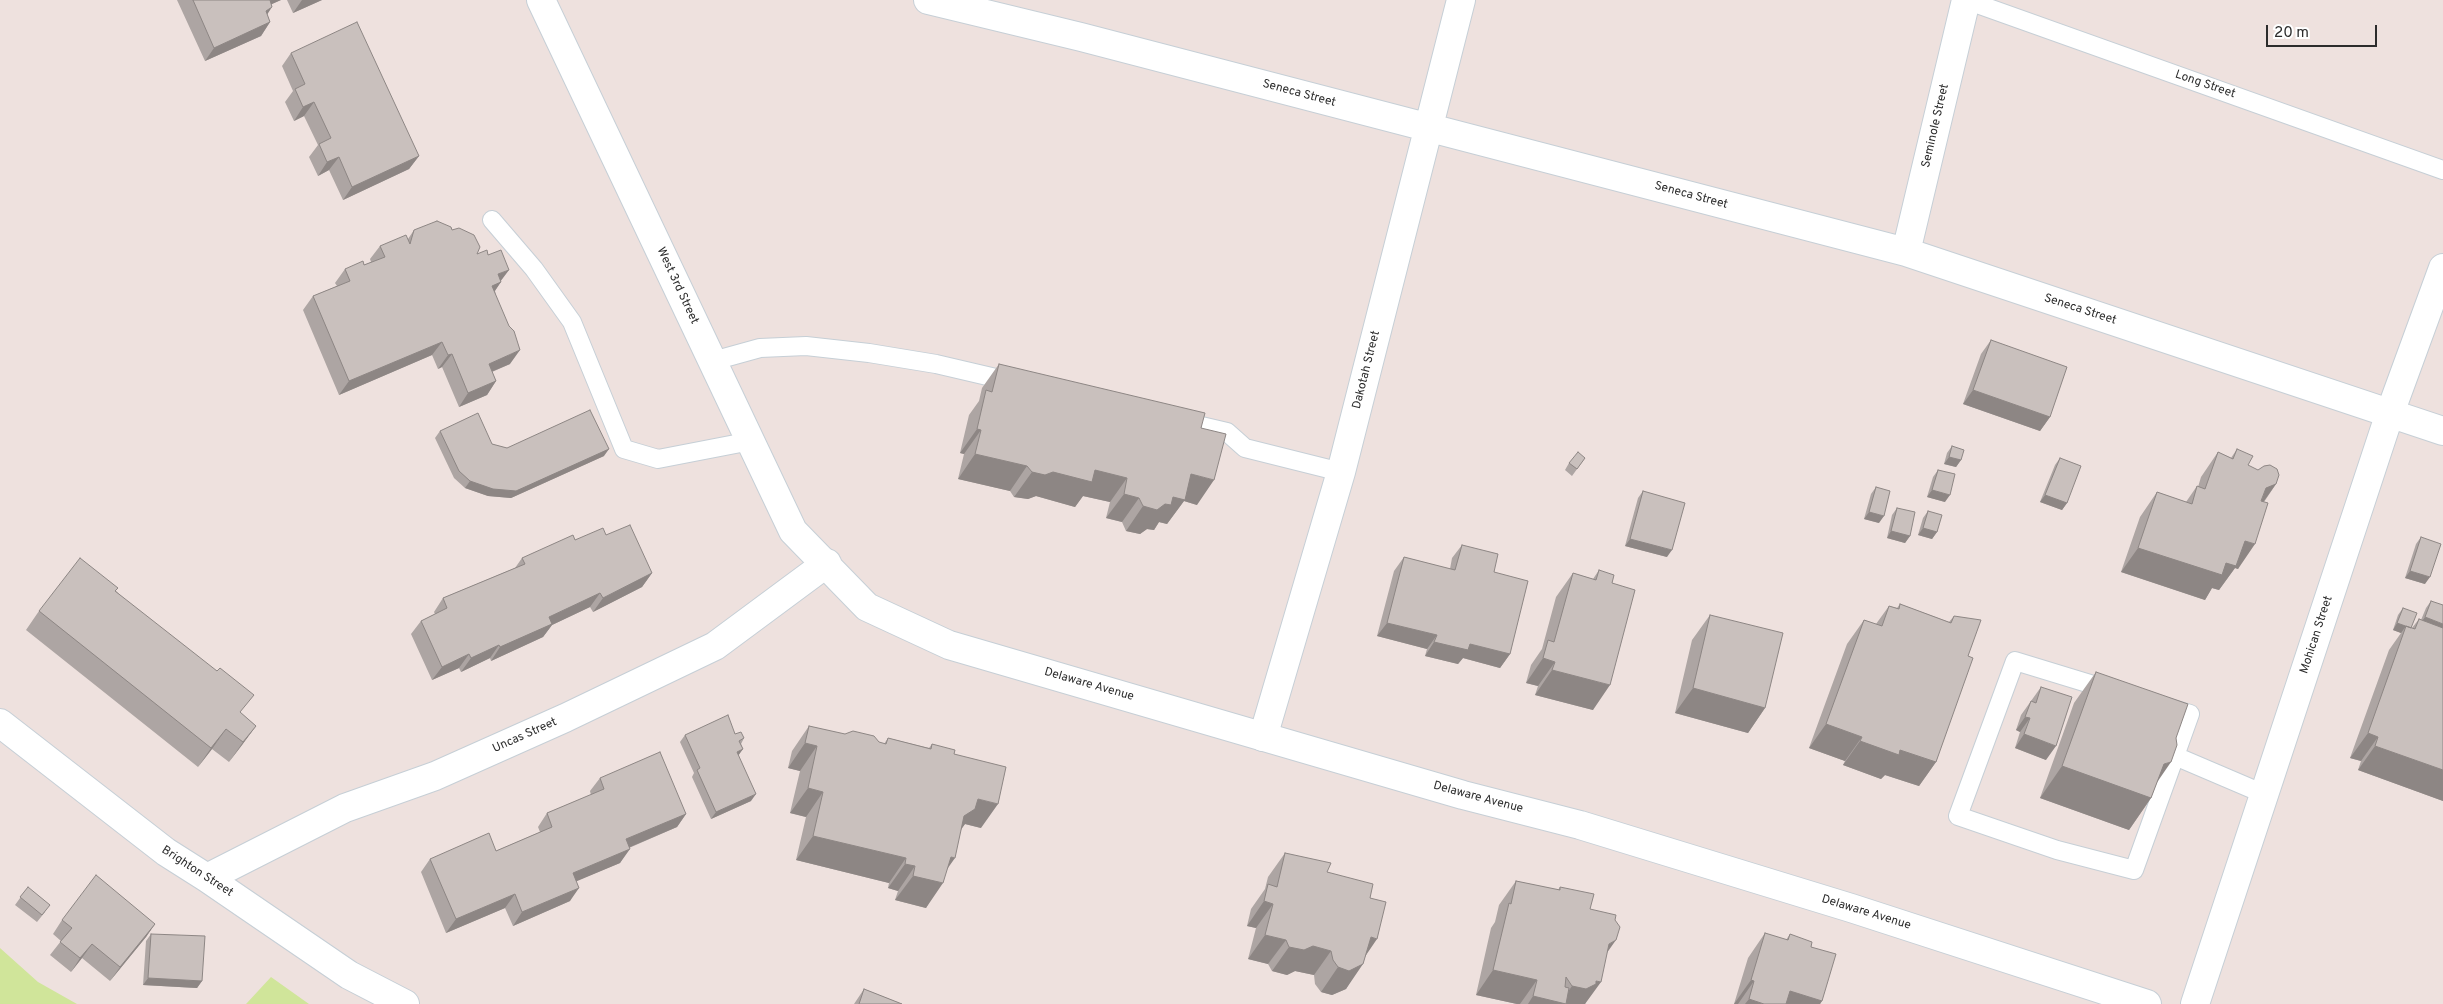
<!DOCTYPE html>
<style>
body{margin:0}
#map{position:relative;width:2443px;height:1004px;overflow:hidden;background:#eee1de;font-family:Overpass,sans-serif}
canvas{display:block}
.scale{position:absolute;left:2266px;top:25px;width:111px;height:22px;box-sizing:border-box;border:2px solid #2c2c2c;border-top:0;padding-left:6px;font-size:15px;line-height:18px;white-space:nowrap;color:#2c2c2c;-webkit-text-stroke:4px #fff;paint-order:stroke}
</style>
<div id="map">
<canvas width="2443" height="1004"></canvas>
<div class="scale">20 m</div>
</div>
<script>
const g = document.querySelector('canvas').getContext('2d');
g.lineJoin = 'round';
function fillPath(path, color) {
  g.fillStyle = color;
  g.fill(path, 'evenodd');
}
function toPath(rows) {
  const path = new Path2D();
  for (const r of rows) {
    path.moveTo(r[0], r[1]);
    for (let i = 2; i < r.length; i += 2) path.lineTo(r[i], r[i + 1]);
  }
  return path;
}
function trace(path, color, width, dash) {
  g.strokeStyle = color;
  g.lineWidth = width;
  g.lineCap = dash ? 'butt' : 'round';
  g.setLineDash(dash || []);
  g.stroke(path);
}
function label(font, color, halo, rows, align = 'center') {
  g.font = font + ' Overpass,sans-serif';
  g.lineWidth = 4;
  g.setLineDash([]);
  g.textBaseline = 'middle';
  g.strokeStyle = halo;
  g.fillStyle = color;
  for (const [text, x, y, turn = 0] of rows) {
    g.save();
    g.translate(x, y);
    g.rotate((+turn || 0) * Math.PI / 180);
    g.textAlign = isNaN(turn) ? turn : align;
    if (halo) g.strokeText(text, 0, 0);
    g.fillText(text, 0, 0);
    g.restore();
  }
}
fillPath(toPath([
 [0,948,38,982,77,1004,0,1004],
 [271,977,309,1004,246,1004]
]), '#d0e59a');
const lane = toPath([
 [1966,0,2443,170],
 [492,220,534,269,572,322,624,449,658,459,751,441],
 [713,361,760,348,806,346,869,353,936,364,1013,382],
 [1180,421,1227,432,1245,448,1341,472],
 [2110,690,2015,661,1958,816,2057,850,2134,870,2175,756],
 [2163,706,2190,714,2175,756,2264,794]
]);
const street = toPath([
 [928,0,1081,37,1906,252,2443,431],
 [1906,252,1966,0],
 [0,723,166,852,207,878,349,975,405,1004],
 [1263,737,1341,472,1461,0],
 [207,878,345,808,435,776,565,718,715,646,827,563],
 [2195,1004,2390,413,2443,268]
]);
const secondary = toPath([
 [541,0,793,531,867,607,949,645,1463,795,1580,825,1851,908,2147,1004]
]);
trace(lane, '#c6cfd6', 20);
trace(street, '#c6cfd6', 30);
trace(secondary, '#c6cfd6', 30);
trace(lane, '#fff', 18);
trace(street, '#fff', 28);
trace(secondary, '#fff', 28);
fillPath(toPath([
 [177,0,281,0,271,4,267,14,270,22,261,36,205,61],
 [287,0,322,0,293,13],
 [291,53,419,156,409,169,343,200,329,170,318,176,309,157,318,145,304,116,294,121,285,102,293,91,282,66],
 [414,230,452,230,477,254,501,281,495,291,510,364,492,372,496,381,487,395,459,407,442,367,438,369,432,355,339,395,303,310,313,296,337,286,335,283,345,269,364,265,371,262,370,259,380,246,408,239],
 [1991,340,2050,417,2040,431,1963,404,1981,354],
 [999,364,1201,428,1197,505,1184,501,1167,524,1159,522,1154,530,1147,529,1140,534,1126,531,1122,522,1106,518,1110,502,1083,496,1075,507,1036,496,1028,499,1014,497,1010,491,958,479,964,454,960,453,969,415,979,401,982,388],
 [440,431,507,448,604,456,511,498,488,496,465,488,454,478,435,438],
 [1952,446,1961,460,1956,467,1944,464,1947,453],
 [2237,449,2248,465,2276,484,2264,502,2238,569,2235,568,2219,590,2212,588,2205,600,2121,572,2140,517,2157,492,2186,502,2197,486,2198,487,2201,477,2218,452,2231,458],
 [1585,458,1572,476,1565,470,1569,463],
 [2060,458,2067,503,2062,510,2040,502,2055,465],
 [1938,470,1945,502,1927,497,1933,477],
 [1876,487,1879,523,1864,519,1871,494],
 [1643,491,1667,557,1625,546,1638,498],
 [1897,508,1910,536,1905,543,1887,538,1892,515],
 [1928,511,1937,532,1932,539,1918,535,1923,518],
 [606,535,652,573,642,587,593,612,590,607,552,625,543,637,491,661,490,658,461,672,459,668,432,680,411,634,421,621,435,614,434,612,443,598,515,568,522,558,575,540],
 [2421,537,2425,584,2405,578,2416,544],
 [1462,545,1494,572,1510,654,1500,668,1463,658,1458,664,1425,656,1427,649,1377,636,1394,571,1404,557,1450,569,1452,558],
 [1599,570,1612,583,1593,710,1535,695,1538,686,1526,683,1531,665,1542,649,1556,597,1573,573,1593,579],
 [116,591,241,713,256,726,242,745,229,762,212,749,198,767,26,630,39,611],
 [2431,601,2443,801,2358,770,2361,761,2350,758,2389,650,2401,633,2393,630,2398,615,2403,608,2411,628,2412,628,2419,619,2421,620,2426,608],
 [1900,604,1949,622,1954,616,1968,656,1936,762,1919,786,1885,775,1881,779,1843,765,1845,761,1809,748,1847,644,1864,620,1876,624,1889,606,1897,608],
 [1710,615,1765,708,1748,733,1675,713,1692,640],
 [2096,672,2157,782,2151,798,2129,830,2040,798,2074,703],
 [2041,687,2046,760,2015,748,2020,732,2016,730,2021,715],
 [809,726,884,744,888,738,929,748,932,744,954,754,981,828,965,824,961,829,948,867,926,908,895,900,898,891,888,888,889,883,796,860,806,817,790,813,800,771,788,768,792,751],
 [735,734,744,738,741,744,743,749,738,755,751,801,711,819,692,777,694,773,680,742,685,735],
 [600,778,686,814,677,827,629,848,620,863,576,881,570,901,513,926,505,908,446,933,421,872,430,859,496,851,540,832,538,827,547,813,591,795,590,791],
 [1285,853,1327,872,1370,898,1366,955,1346,989,1332,995,1321,992,1315,984,1314,975,1295,971,1287,975,1272,971,1268,964,1248,959,1256,928,1247,926,1251,909,1265,889,1268,877],
 [1516,881,1558,890,1560,887,1590,909,1607,953,1585,1004,1517,1004,1476,995,1491,928,1495,922,1499,905],
 [28,887,45,912,37,922,15,905],
 [62,920,155,924,146,937,110,981,82,958,71,972,50,955,61,941,53,934],
 [1765,933,1786,940,1790,934,1811,947,1822,1001,1820,1004,1734,1004,1748,958],
 [151,934,202,981,197,988,143,985,146,941],
 [864,989,902,1004,854,1004]
]), '#ada5a3');
fillPath(toPath([
 [266,0,281,0,259,10],
 [302,0,322,0,293,13],
 [272,7,263,21,266,11],
 [270,22,261,36,205,61,214,48],
 [314,102,304,116,294,121,303,107],
 [419,156,409,169,343,200,352,187],
 [339,157,329,170,318,176,327,162],
 [509,270,500,282,501,282,492,295,492,286,498,274],
 [442,342,432,355,339,395,349,381],
 [520,350,510,364,479,377,489,364],
 [452,354,442,367,438,369,448,355],
 [496,381,487,395,459,407,468,393],
 [1973,390,2050,417,2040,431,1963,404],
 [977,429,981,430,964,454,960,453],
 [609,449,604,456,511,498,488,496,465,488,470,481],
 [975,454,1027,466,1010,491,958,479],
 [1949,457,1961,460,1956,467,1944,464],
 [1095,470,1127,478,1110,502,1083,496,1075,507,1036,496,1028,499,1014,497,1032,472],
 [1191,474,1214,480,1197,505,1184,501,1167,524,1159,522,1154,530,1147,529,1140,534,1126,531,1143,506],
 [2276,484,2259,508,2266,488],
 [1932,490,1950,495,1945,502,1927,497],
 [1124,494,1139,498,1122,522,1106,518],
 [2045,495,2067,503,2062,510,2040,502],
 [1869,512,1884,516,1879,523,1864,519],
 [1923,528,1937,532,1932,539,1918,535],
 [1891,531,1910,536,1905,543,1887,538],
 [1630,539,1672,550,1667,557,1625,546],
 [2245,541,2255,544,2238,569,2235,568,2219,590,2212,588,2205,600,2121,572,2138,548,2226,563],
 [2410,571,2430,577,2425,584,2405,578],
 [652,573,642,587,593,612,603,598],
 [600,593,590,607,552,625,543,637,491,661,500,647,549,617],
 [2425,617,2443,624,2443,632,2420,624],
 [1387,623,1437,635,1427,649,1377,636],
 [2397,623,2406,626,2401,633,2393,630],
 [1434,642,1470,644,1510,654,1500,668,1463,658,1458,664,1425,656],
 [499,645,490,658,461,672,471,658],
 [469,654,459,668,432,680,442,667],
 [1543,658,1555,662,1538,686,1526,683],
 [1552,670,1610,685,1593,710,1535,695],
 [1693,688,1765,708,1748,733,1675,713],
 [2025,717,2030,718,2020,732,2016,730],
 [1826,724,1862,737,1845,761,1809,748],
 [256,726,242,745,229,762,243,742],
 [226,729,212,749,198,767,211,748],
 [2368,733,2378,737,2361,761,2350,758],
 [2024,734,2056,746,2046,760,2015,748],
 [1860,741,1900,750,1936,762,1919,786,1885,775,1881,779,1843,765],
 [805,743,817,746,800,771,788,768],
 [2375,746,2443,770,2443,801,2358,770],
 [743,749,738,756,737,752],
 [2171,762,2149,794,2151,798,2129,830,2040,798,2062,766,2164,764],
 [808,788,823,792,806,817,790,813],
 [756,794,751,801,711,819,716,812],
 [978,799,998,804,981,828,965,824,958,834,964,816],
 [686,814,677,827,616,853,626,839],
 [813,836,906,858,889,883,796,860],
 [630,849,620,863,563,887,573,873],
 [951,857,955,858,938,882,943,883,926,908,895,900,913,876],
 [905,864,915,866,898,891,888,888],
 [579,888,570,901,513,926,522,912],
 [515,894,505,908,446,933,456,919],
 [1264,901,1273,904,1256,928,1247,926],
 [155,924,146,937,110,981,120,967],
 [1265,935,1286,940,1268,964,1248,959],
 [1371,937,1377,939,1360,964],
 [1616,940,1599,964,1609,944],
 [92,944,82,958,71,972,80,958],
 [1313,946,1331,951,1314,975,1295,971,1287,975,1272,971,1289,947],
 [1363,964,1346,989,1332,995,1321,992,1338,967],
 [1493,970,1537,980,1520,1004,1517,1004,1476,995],
 [148,978,202,981,197,988,143,985],
 [1751,980,1754,981,1738,1004,1734,1004],
 [1596,981,1601,982,1585,1004,1528,1004,1533,996,1561,1002,1572,986],
 [1790,991,1822,1001,1820,1004,1781,1004],
 [1749,999,1764,1004,1745,1004]
]), '#8d8684');
const building = toPath([
 [193,0,270,0,272,7,266,11,270,22,214,48,193,0],
 [357,22,419,156,352,187,339,157,327,162,319,144,331,138,314,102,303,107,295,89,305,84,291,53,357,22],
 [437,221,451,227,452,230,459,228,474,235,480,247,477,254,487,250,488,255,501,250,509,270,498,274,501,282,492,286,509,326,514,331,520,350,489,364,496,381,468,393,452,354,448,355,442,342,349,381,313,296,350,281,345,269,363,261,364,265,385,257,380,246,406,235,410,244,414,230,437,221],
 [1991,340,2067,367,2050,417,1973,390,1991,340],
 [999,364,1205,413,1201,428,1226,434,1214,480,1191,474,1185,500,1173,497,1171,505,1165,504,1157,510,1143,506,1139,498,1124,494,1127,478,1095,470,1092,482,1053,472,1045,475,1032,472,1027,466,975,454,981,430,977,429,986,390,992,392,999,364],
 [590,410,609,449,516,491,493,489,470,481,459,471,440,431,478,413,492,444,507,448,590,410],
 [1952,446,1964,450,1961,460,1949,457,1952,446],
 [2237,449,2253,456,2248,465,2258,470,2264,466,2270,465,2277,469,2279,475,2276,484,2266,488,2261,501,2268,503,2255,544,2245,541,2236,566,2226,563,2222,575,2138,548,2157,492,2192,504,2197,486,2205,489,2218,452,2233,459,2237,449],
 [1578,452,1585,458,1577,469,1569,463,1578,452],
 [2060,458,2081,466,2067,503,2045,495,2060,458],
 [1938,470,1955,474,1950,495,1932,490,1938,470],
 [1876,487,1890,491,1884,516,1869,512,1876,487],
 [1643,491,1685,503,1672,550,1630,539,1643,491],
 [1897,508,1915,512,1910,536,1891,531,1897,508],
 [1928,511,1942,515,1937,532,1923,528,1928,511],
 [630,525,652,573,603,598,600,593,549,617,552,624,500,647,499,645,471,658,469,654,442,667,421,621,447,608,443,598,525,564,522,558,573,535,575,540,603,528,606,535,630,525],
 [2421,537,2441,544,2430,577,2410,571,2421,537],
 [1462,545,1498,554,1494,572,1528,581,1510,654,1470,644,1468,650,1434,642,1437,635,1387,623,1404,557,1455,570,1462,545],
 [80,558,118,588,115,591,189,649,217,671,220,668,254,695,240,712,256,726,243,742,226,729,211,748,39,611,80,558],
 [1599,570,1614,575,1612,583,1635,590,1610,685,1552,670,1555,662,1543,658,1548,640,1554,642,1573,573,1596,580,1599,570],
 [2431,601,2443,605,2443,624,2425,617,2431,601],
 [1900,604,1951,623,1954,616,1981,620,1968,656,1973,658,1936,762,1900,750,1899,755,1860,741,1862,737,1826,724,1864,620,1882,626,1889,606,1899,609,1900,604],
 [2403,608,2417,613,2411,628,2397,623,2403,608],
 [1710,615,1783,633,1765,708,1693,688,1710,615],
 [2419,619,2443,628,2443,770,2375,746,2378,737,2368,733,2406,626,2415,629,2419,619],
 [2096,672,2188,704,2176,738,2177,745,2171,762,2164,764,2151,798,2062,766,2096,672],
 [2041,687,2072,697,2056,746,2024,734,2030,718,2025,717,2031,701,2036,703,2041,687],
 [728,715,735,734,741,732,744,738,739,741,743,749,737,752,756,794,716,812,697,770,700,768,685,735,728,715],
 [809,726,845,734,853,731,874,736,879,742,886,744,888,738,931,749,932,744,955,750,954,754,1006,767,998,804,978,799,975,809,964,816,955,858,951,857,943,883,913,876,915,866,905,864,906,858,813,836,823,792,808,788,817,746,805,743,809,726],
 [660,752,686,814,626,839,630,849,573,873,579,888,522,912,515,894,456,919,430,859,489,833,496,851,552,827,547,813,604,789,600,778,660,752],
 [1285,853,1331,863,1327,872,1373,884,1370,898,1386,902,1377,939,1371,937,1363,964,1349,971,1338,967,1333,960,1331,951,1313,946,1304,950,1289,947,1286,940,1265,935,1273,904,1264,901,1268,884,1277,887,1285,853],
 [96,875,155,924,120,967,92,944,80,958,60,942,72,928,62,920,96,875],
 [1516,881,1560,890,1560,887,1594,894,1590,909,1616,915,1615,920,1620,927,1616,940,1609,944,1601,982,1596,981,1596,984,1586,989,1572,986,1566,977,1565,987,1569,988,1566,1004,1533,996,1537,980,1493,970,1509,903,1511,904,1516,881],
 [28,887,50,905,42,915,20,897,28,887],
 [1765,933,1788,940,1790,934,1812,942,1811,947,1836,954,1822,1001,1790,991,1786,1004,1764,1004,1749,999,1754,981,1751,980,1765,933],
 [151,934,205,936,202,981,148,978,151,934],
 [864,989,902,1004,859,1004,864,989]
]);
fillPath(building, '#c9c0bd');
trace(building, '#8d8684', 1);
label('12px', '#2c2c2c', '#fff', [
 ["Long Street",2205,85,19],
 ["Seneca Street",1299,94,15],
 ["Seminole Street",1936,126,-77],
 ["Seneca Street",1691,196,15],
 ["West 3rd Street",677,286,65],
 ["Seneca Street",2080,310,18],
 ["Dakotah Street",1367,370,-76],
 ["Mohican Street",2317,635,-72],
 ["Delaware Avenue",1089,685,16],
 ["Uncas Street",525,736,-24],
 ["Delaware Avenue",1478,798,15],
 ["Brighton Street",197,872,33],
 ["Delaware Avenue",1866,913,17]
]);
</script>
